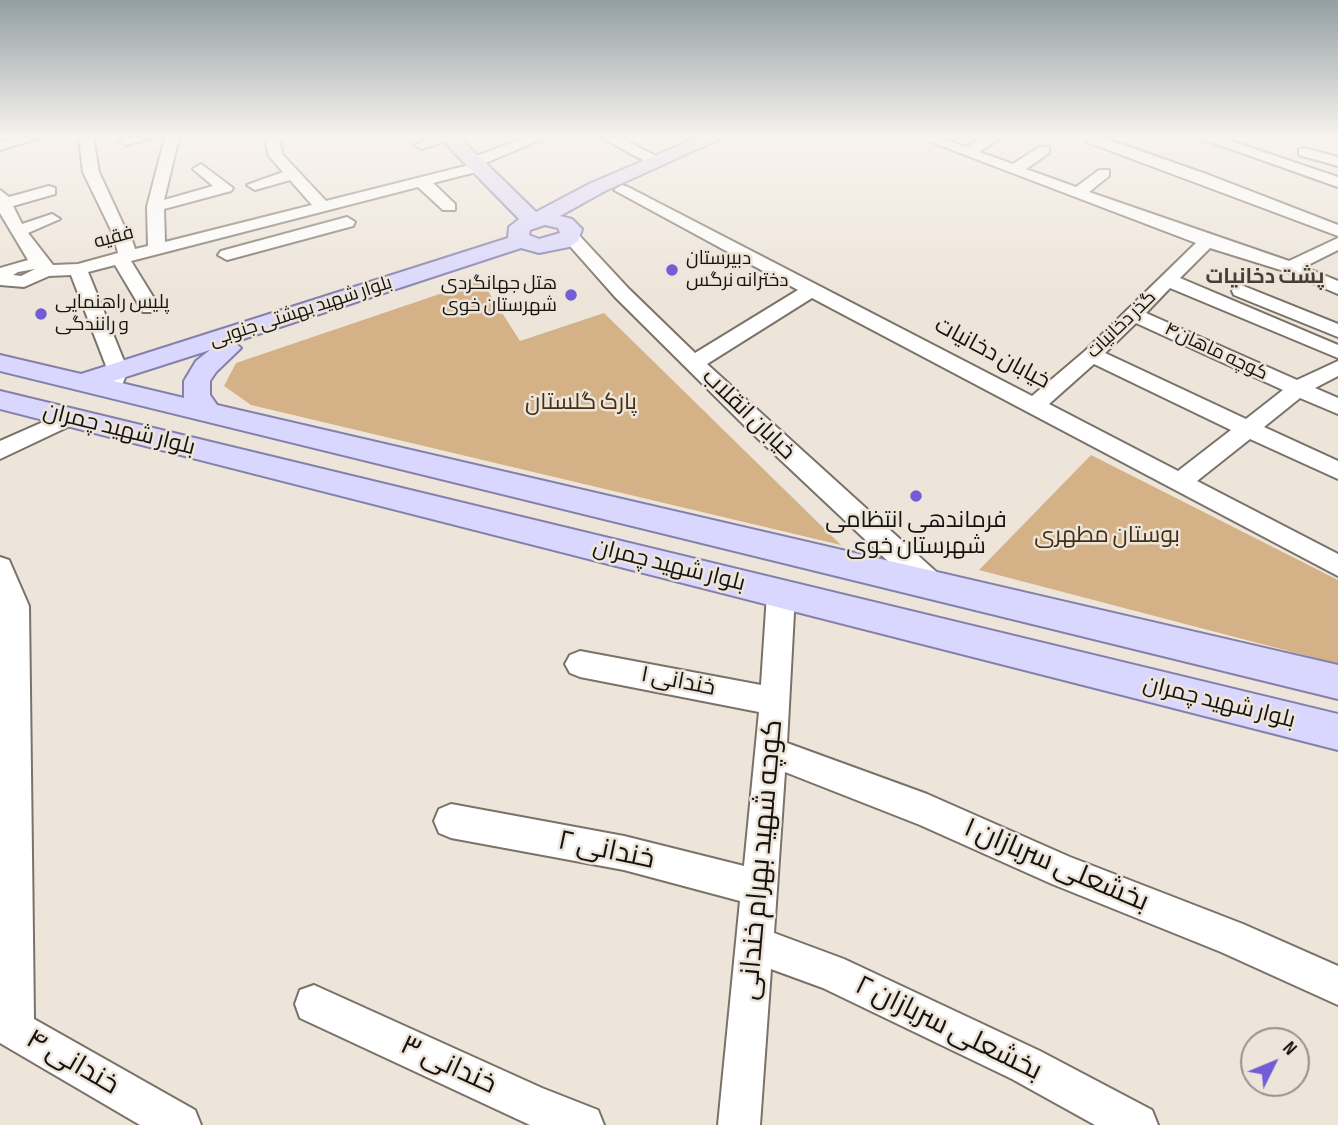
<!DOCTYPE html>
<meta charset="utf-8">
<style>
body{margin:0}
#map{position:relative;width:1338px;height:1125px;overflow:hidden;background:#eee5da;font-family:"Sofia Sans Condensed",sans-serif}
canvas{display:block}
.north{position:absolute;left:1240px;top:1027px;width:70px;height:70px;box-sizing:border-box;background:#eee5da;border:2px solid #989189;border-radius:50%;rotate:47deg;font-size:19px;font-weight:700;line-height:28px;text-align:center;color:#16120f}
.north::after{content:'';display:block;margin:auto;width:24px;height:32px;background:#725dd7;clip-path:polygon(50% 0,100% 100%,50% 72%,0 100%)}
</style>
<div id="map">
<canvas width="1338" height="1125"></canvas>
<div class="north">N</div>
</div>
<script>
const g = document.querySelector('canvas').getContext('2d');
g.lineJoin = 'round';
function fillPath(path, color) {
  g.fillStyle = color;
  g.fill(path, 'evenodd');
}
function toPath(rows) {
  const path = new Path2D();
  for (const r of rows) {
    path.moveTo(r[0], r[1]);
    for (let i = 2; i < r.length; i += 2) path.lineTo(r[i], r[i + 1]);
  }
  return path;
}
function trace(path, color, width, dash) {
  g.strokeStyle = color;
  g.lineWidth = width;
  g.lineCap = dash ? 'butt' : 'round';
  g.setLineDash(dash || []);
  g.stroke(path);
}
function label(font, color, halo, rows, align = 'center') {
  g.font = font + ' "Sofia Sans Condensed",Cairo,sans-serif';
  g.lineWidth = 5;
  g.setLineDash([]);
  g.textBaseline = 'middle';
  g.strokeStyle = halo;
  g.fillStyle = color;
  for (const [text, x, y, turn = 0] of rows) {
    g.save();
    g.translate(x, y);
    g.rotate((+turn || 0) * Math.PI / 180);
    g.textAlign = isNaN(turn) ? turn : align;
    if (halo) g.strokeText(text, 0, 0);
    g.fillText(text, 0, 0);
    g.restore();
  }
}
fillPath(toPath([
 [481,280,520,341,604,313,841,545,251,405,224,386,236,363],
 [1091,455,1338,580,1338,664,979,570]
]), '#d4b187');
const minor = toPath([
 [17,137,42,137,0,150,0,142,17,137],
 [79,137,93,137,99,172,124,226,129,231,135,249,148,246,147,207,165,137,179,137,164,200,213,186,193,169,201,164,233,188,231,191,164,209,165,242,312,205,290,180,255,190,247,185,283,172,269,156,266,143,269,137,283,137,280,143,283,155,326,201,469,165,469,159,526,137,547,137,483,164,487,167,484,170,433,183,455,204,455,210,443,210,418,187,131,261,160,308,157,312,143,312,115,265,88,272,128,371,118,394,110,396,99,389,108,371,71,275,49,276,24,287,0,285,0,268,28,260,0,213,0,190,9,197,49,186,55,188,55,194,13,206,22,224,52,214,60,219,28,233,53,265,78,264,118,253,113,234,83,172,79,137],
 [35,269,21,276,13,275,18,272,35,269],
 [124,137,156,137,126,145,119,141,124,137],
 [434,137,455,138,421,149,414,145,434,137],
 [619,137,660,158,662,161,660,164,650,164,602,138,619,137],
 [918,137,939,137,966,147,984,137,1002,137,979,152,1013,164,1039,147,1049,147,1049,153,1026,169,1076,187,1099,170,1109,170,1109,176,1089,192,1289,261,1338,238,1338,250,1304,267,1338,281,1338,294,1284,271,1210,248,1180,278,1338,345,1338,358,1170,288,1146,313,1297,380,1338,361,1338,376,1315,388,1338,398,1338,414,1300,398,1264,427,1338,461,1338,479,1250,439,1197,481,1338,554,1338,576,812,298,707,364,944,579,947,587,944,595,934,598,924,595,751,432,615,297,561,236,570,231,576,232,629,289,695,353,798,290,614,190,622,185,628,187,1032,396,1085,351,1196,243,918,137],
 [1136,323,1283,390,1246,419,1105,353,1136,323],
 [1094,364,1231,430,1178,471,1049,404,1094,364],
 [1086,137,1101,137,1209,175,1338,225,1338,236,1087,142,1086,137],
 [1197,137,1219,137,1338,177,1338,187,1197,137],
 [1304,148,1338,157,1338,166,1299,155,1299,149,1304,148],
 [347,217,355,222,353,226,227,260,218,255,221,251,347,217],
 [1241,285,1338,324,1338,337,1234,295,1232,291,1234,287,1241,285],
 [68,411,76,413,79,418,76,423,0,459,0,441,68,411],
 [0,557,9,560,29,606,34,1019,195,1110,201,1125,140,1125,0,1043,0,557],
 [781,583,791,586,795,594,787,743,927,794,1070,857,1243,924,1338,966,1338,1005,1221,952,1052,884,920,825,785,772,774,933,844,959,1040,1051,1152,1110,1158,1125,1095,1125,1012,1079,823,988,771,969,760,1125,718,1125,740,901,624,870,451,838,439,833,434,821,439,809,451,804,624,836,744,866,759,712,580,677,570,673,565,664,570,655,580,651,761,685,767,594,771,586,781,583],
 [314,985,542,1088,598,1110,604,1125,530,1125,300,1018,295,1004,300,990,314,985]
]);
const major = toPath([
 [439,137,459,137,536,212,591,183,699,137,724,137,605,191,560,216,572,219,582,229,578,241,569,247,539,253,521,248,234,342,241,348,216,372,210,381,210,395,217,405,1338,665,1338,699,0,371,0,355,81,374,508,238,509,227,519,219,439,137],
 [545,225,558,228,560,233,539,239,529,235,530,230,545,225],
 [210,350,196,361,184,381,184,398,113,381,210,350],
 [0,391,1338,714,1338,750,0,409,0,391]
]);
trace(minor, '#7a7268', 4);
trace(major, '#8480aa', 4);
fillPath(minor, '#fff');
fillPath(major, '#d9d7fe');
const sky = g.createLinearGradient(0, 0, 0, 295);
sky.addColorStop(0, '#939fa3');
sky.addColorStop(0.46, '#f7f3ee');
sky.addColorStop(1, '#f7f3ee00');
g.fillStyle = sky;
g.fillRect(0, 0, 1338, 295);
for (const [x, y, r, color] of [
 [672,270,7,"#725dd7"],
 [571,295,7,"#725dd7"],
 [41,314,7,"#725dd7"],
 [916,496,7,"#725dd7"]
]) {
  const dot = new Path2D();
  dot.arc(x, y, r, 0, 2 * Math.PI);
  g.fillStyle = color;
  g.fill(dot);
  trace(dot, '#eee5da', 2.5);
}
label('19px', '#16120f', '#eee5da', [
 ["فقیه",114,238,-15],
 ["بلوار شهید بهشتی جنوبی",301,312,-18],
 ["گذر دخانیات",1122,325,-44],
 ["کوچه ماهان۴",1216,352,25]
]);
label('19px', '#16120f', '#eee5da', [
 ["دبیرستان",686,259],
 ["دخترانه نرگس",686,281],
 ["هتل جهانگردی",557,284,"right"],
 ["شهرستان خوی",557,306,"right"],
 ["پلیس راهنمایی",55,303],
 ["و رانندگی",55,325]
], 'left');
label('bold 21px', '#463f36', '#eee5da', [
 ["پشت دخانیات",1265,278]
]);
label('23px', '#16120f', '#eee5da', [
 ["خیابان دخانیات",992,354,28],
 ["خیابان انقلاب",748,415,44],
 ["بلوار شهید چمران",119,430,14],
 ["بلوار شهید چمران",669,566,14],
 ["خندانی ۱",678,682,11],
 ["بلوار شهید چمران",1219,703,14]
]);
label('23px', '#452e11', '#eee5da', [
 ["پارک گلستان",581,403],
 ["بوستان مطهری",1107,536]
]);
label('23px', '#16120f', '#eee5da', [
 ["فرماندهی انتظامی",916,521],
 ["شهرستان خوی",916,547]
]);
label('28px', '#16120f', '#eee5da', [
 ["خندانی ۲",606,851,12],
 ["کوچه شهید بهرام خندانی",762,860,-85],
 ["بخشعلی سربازان ۱",1056,866,23],
 ["بخشعلی سربازان ۲",948,1029,26],
 ["خندانی ۴",72,1063,30],
 ["خندانی ۳",448,1066,25]
]);
</script>
